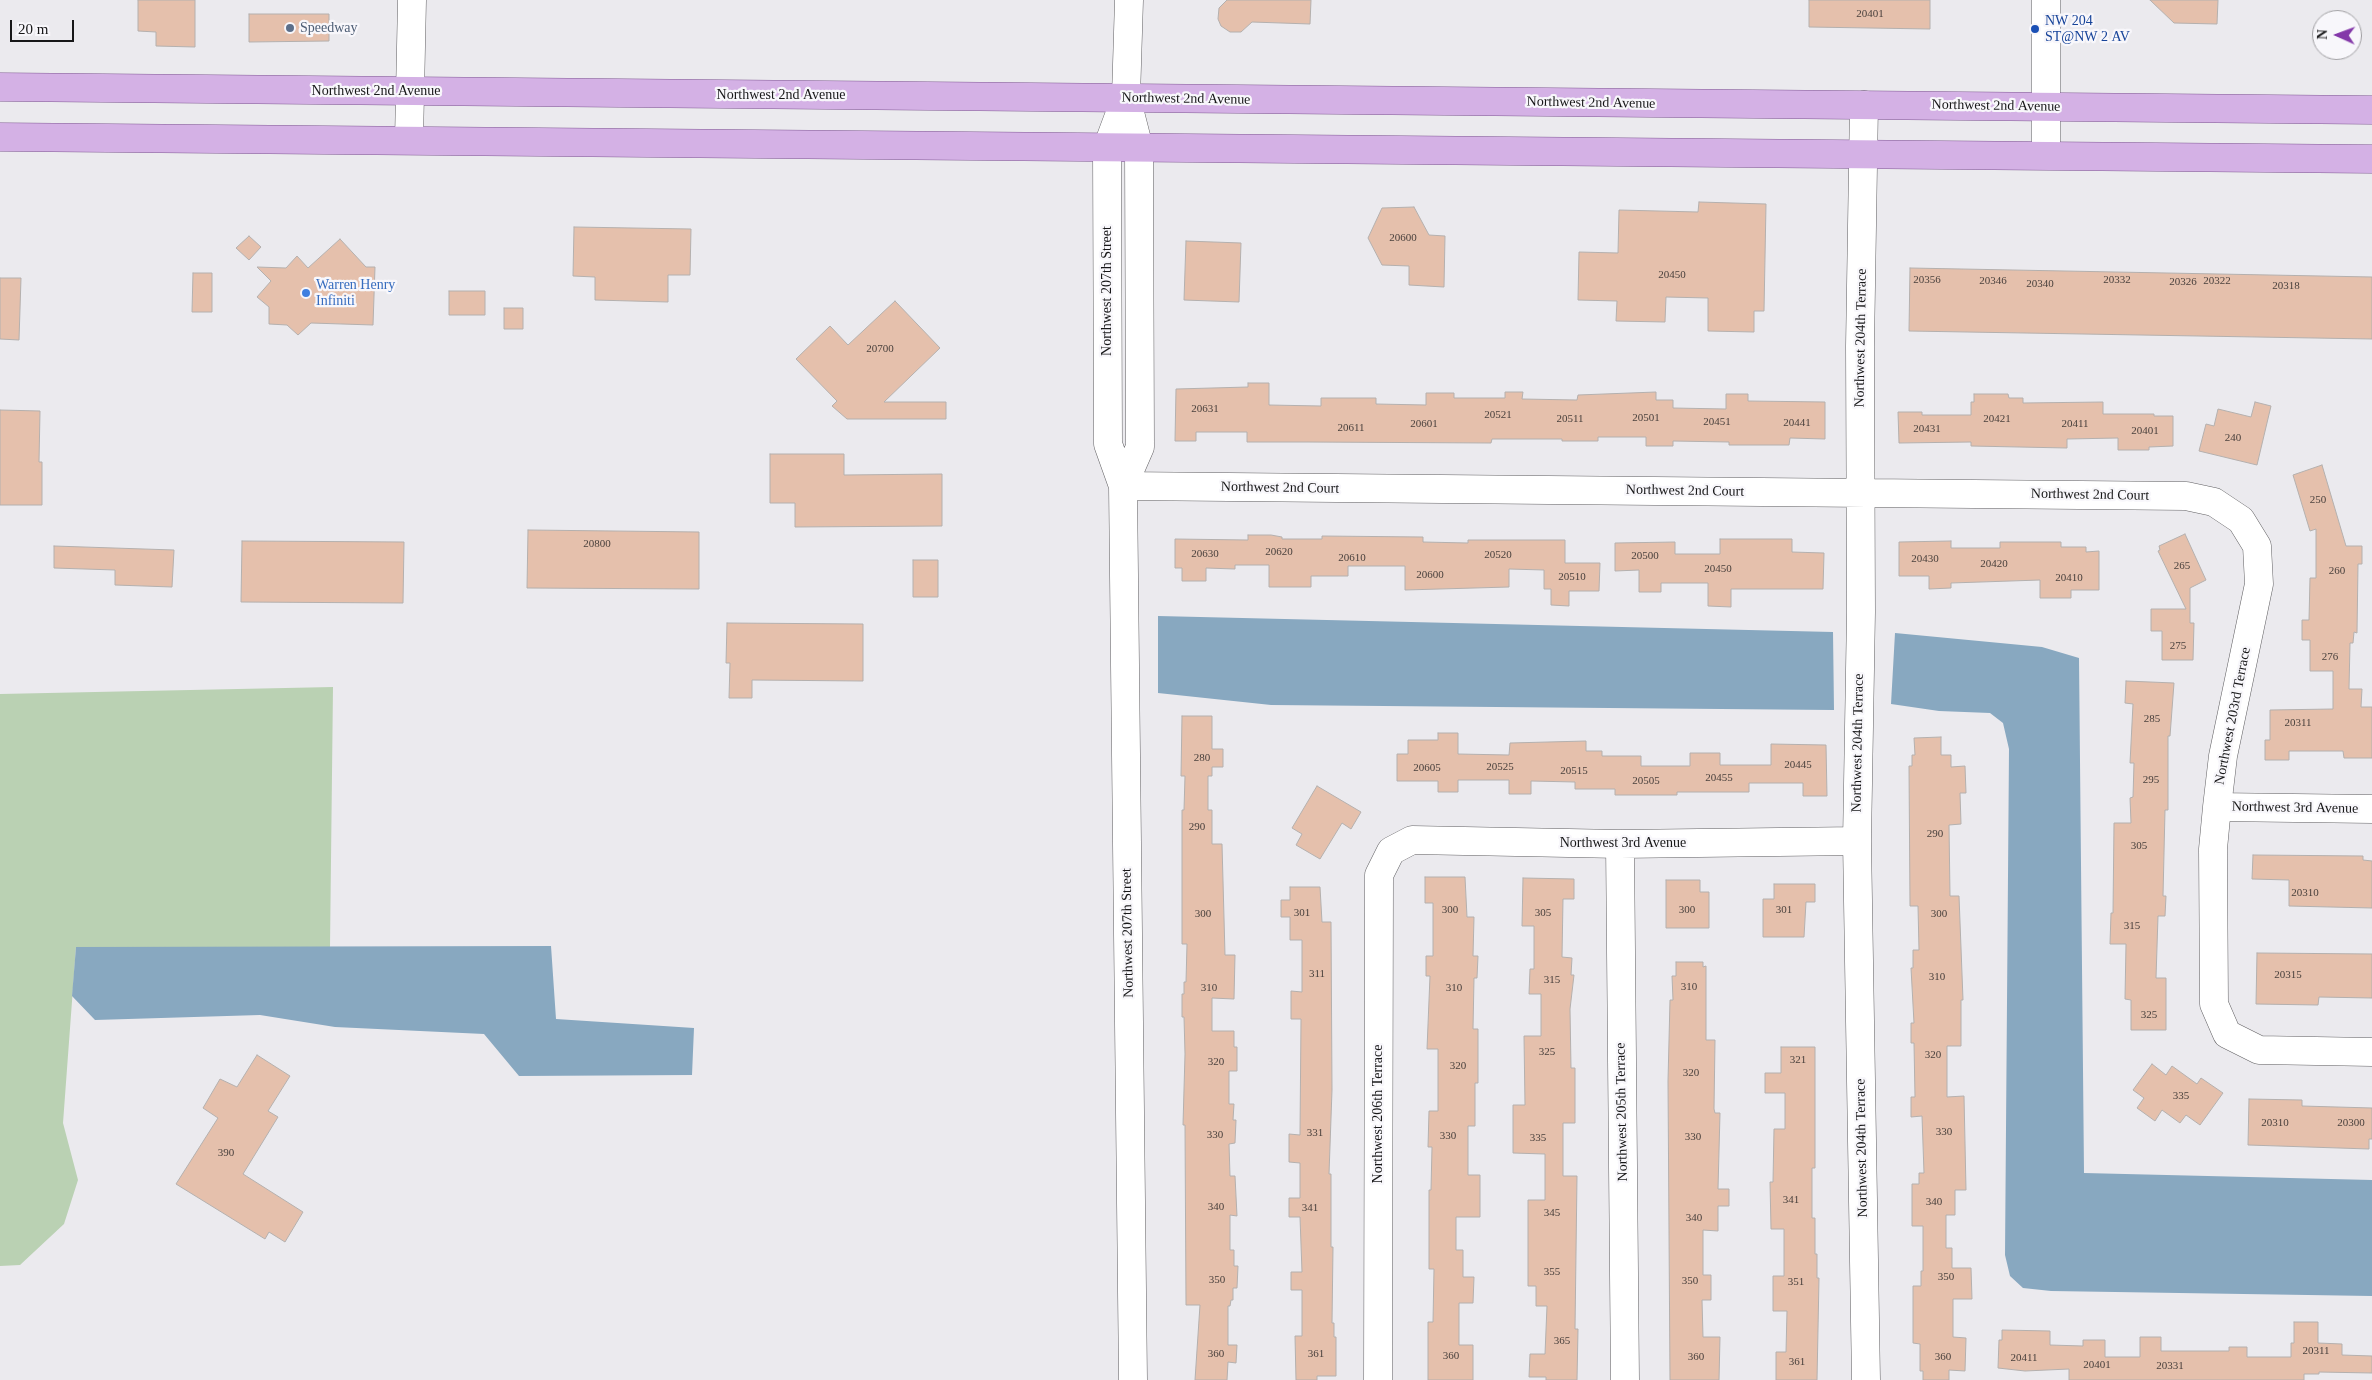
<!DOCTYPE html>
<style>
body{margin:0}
#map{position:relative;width:2372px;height:1380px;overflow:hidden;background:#ebeaee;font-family:Georgia,serif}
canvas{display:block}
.north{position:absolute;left:2312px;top:10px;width:50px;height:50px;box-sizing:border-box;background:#f8f7fb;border:1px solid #9e9da0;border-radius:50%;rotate:272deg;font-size:14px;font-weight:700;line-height:20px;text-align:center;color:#171718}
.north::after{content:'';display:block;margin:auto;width:18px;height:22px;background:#8438a9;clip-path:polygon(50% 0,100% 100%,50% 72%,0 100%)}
.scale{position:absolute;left:10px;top:20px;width:64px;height:22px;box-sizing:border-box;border:2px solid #171718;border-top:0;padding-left:6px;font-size:15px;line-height:18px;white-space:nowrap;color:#171718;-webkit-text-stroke:4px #f8f7fb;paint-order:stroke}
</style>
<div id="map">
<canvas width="2372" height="1380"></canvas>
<div class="north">N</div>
<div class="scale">20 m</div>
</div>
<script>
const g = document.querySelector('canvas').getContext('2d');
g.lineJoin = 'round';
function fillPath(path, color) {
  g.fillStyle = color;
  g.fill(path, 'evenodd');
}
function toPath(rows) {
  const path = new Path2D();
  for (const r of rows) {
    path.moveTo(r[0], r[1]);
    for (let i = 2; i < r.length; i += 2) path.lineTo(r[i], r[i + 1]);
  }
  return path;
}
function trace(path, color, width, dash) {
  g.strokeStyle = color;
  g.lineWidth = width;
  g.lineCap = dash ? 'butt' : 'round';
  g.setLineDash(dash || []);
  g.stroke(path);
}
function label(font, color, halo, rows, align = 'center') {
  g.font = font + ' Georgia,serif';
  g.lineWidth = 4.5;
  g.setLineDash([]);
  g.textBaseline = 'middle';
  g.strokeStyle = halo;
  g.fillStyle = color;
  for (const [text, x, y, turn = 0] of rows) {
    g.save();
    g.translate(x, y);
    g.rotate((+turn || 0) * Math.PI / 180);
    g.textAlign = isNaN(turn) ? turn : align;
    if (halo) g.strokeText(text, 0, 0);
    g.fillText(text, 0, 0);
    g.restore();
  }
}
fillPath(toPath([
 [333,687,330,947,76,947,63,1123,78,1180,64,1224,20,1265,0,1266,0,694]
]), '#bad1b3');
fillPath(toPath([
 [1158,616,1833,632,1834,710,1271,705,1158,693],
 [1895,633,2042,647,2079,658,2084,1173,2372,1180,2372,1296,2051,1291,2023,1288,2010,1276,2005,1255,2009,749,2003,723,1990,713,1939,711,1891,704],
 [551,946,556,1019,694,1028,692,1075,519,1076,484,1034,335,1027,260,1015,95,1020,72,996,76,947]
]), '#88a8c0');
const building = toPath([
 [138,0,195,0,195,47,156,46,156,32,138,31,138,0],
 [1227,0,1311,0,1310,24,1252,22,1241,32,1230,32,1221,26,1218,19,1219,8,1227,0],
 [1809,0,1930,0,1930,29,1809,27,1809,0],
 [2150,0,2218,0,2217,24,2174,23,2150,0],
 [249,14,329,14,329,41,249,42,249,14],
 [1699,202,1766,204,1764,311,1754,311,1754,332,1708,331,1708,298,1666,297,1665,322,1616,321,1617,301,1578,300,1579,252,1618,253,1619,210,1698,212,1699,202],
 [1414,207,1429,235,1445,236,1444,287,1409,285,1409,266,1382,265,1368,238,1382,208,1414,207],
 [574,227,691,229,690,275,668,275,668,302,595,300,595,277,573,276,574,227],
 [249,236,261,247,249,260,236,248,249,236],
 [340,239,366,267,375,267,373,325,311,323,298,335,287,325,269,324,269,307,257,297,271,281,257,267,286,268,297,256,308,268,340,239],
 [1186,241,1241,243,1239,302,1184,300,1186,241],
 [1910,268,2372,277,2372,339,1909,331,1910,268],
 [193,273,212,273,212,312,192,312,193,273],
 [0,278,21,278,19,340,0,339,0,278],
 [449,291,485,291,485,315,449,315,449,291],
 [895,301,940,348,884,402,946,402,946,419,847,419,832,406,837,401,796,359,830,326,848,345,895,301],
 [504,308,523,308,523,329,504,329,504,308],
 [1248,383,1269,383,1269,405,1321,406,1321,398,1376,398,1376,404,1426,405,1426,393,1454,393,1454,398,1505,398,1505,392,1523,392,1522,399,1577,400,1578,395,1656,392,1656,400,1673,400,1673,408,1726,409,1726,394,1748,394,1748,401,1825,402,1825,439,1790,438,1789,445,1729,445,1729,442,1673,441,1673,446,1646,446,1646,437,1598,437,1598,441,1562,441,1562,439,1492,439,1491,443,1307,442,1247,442,1247,432,1196,432,1196,441,1175,441,1176,389,1248,387,1248,383],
 [1974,394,2008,394,2009,398,2023,398,2023,403,2103,402,2103,414,2154,414,2154,416,2173,416,2173,446,2149,447,2149,450,2118,450,2118,438,2067,439,2067,448,1971,446,1971,442,1899,443,1898,412,1922,412,1922,415,1971,415,1971,402,1974,402,1974,394],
 [2255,402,2271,406,2257,465,2199,451,2206,424,2214,426,2218,409,2251,417,2255,402],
 [0,410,40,411,39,462,42,462,42,505,0,505,0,410],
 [770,454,844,454,844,475,942,474,942,526,795,527,795,503,770,503,770,454],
 [2322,465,2346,546,2362,546,2362,564,2358,564,2357,633,2354,632,2353,643,2350,643,2349,689,2362,689,2361,707,2372,707,2372,758,2344,758,2343,751,2289,751,2289,760,2265,760,2265,740,2270,740,2270,710,2333,709,2333,671,2310,671,2310,640,2302,640,2302,620,2309,620,2310,578,2316,578,2316,529,2310,531,2293,475,2322,465],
 [528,530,699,532,699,589,527,588,528,530],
 [2185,534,2206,580,2190,588,2190,623,2194,623,2193,660,2162,660,2162,631,2151,631,2151,609,2186,609,2158,551,2160,550,2159,546,2185,534],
 [1248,535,1271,535,1282,537,1282,539,1322,539,1322,536,1423,537,1423,542,1468,543,1468,540,1565,540,1565,563,1600,563,1599,591,1569,591,1569,606,1551,605,1551,589,1544,589,1544,570,1509,569,1509,587,1405,590,1405,566,1348,566,1348,576,1311,576,1311,587,1269,587,1269,565,1235,565,1235,569,1206,568,1206,581,1182,581,1182,568,1175,568,1175,539,1248,540,1248,535],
 [1720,539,1792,539,1792,552,1824,553,1823,589,1731,589,1731,607,1708,606,1708,583,1661,583,1661,592,1639,592,1639,570,1615,571,1615,543,1675,542,1675,554,1720,554,1720,539],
 [242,541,404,542,403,603,241,602,242,541],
 [1951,541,1951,548,2000,548,2000,542,2061,542,2061,547,2086,547,2086,552,2099,551,2099,590,2071,590,2071,598,2040,598,2040,580,1951,583,1951,588,1929,589,1929,576,1899,576,1899,542,1951,541],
 [54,546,174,550,172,587,115,585,115,570,54,568,54,546],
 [913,560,938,560,938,597,913,597,913,560],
 [727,623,863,624,863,681,752,680,752,698,729,698,730,663,726,663,727,623],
 [2126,681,2174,683,2170,736,2168,736,2168,810,2165,810,2163,896,2166,896,2165,916,2158,916,2156,978,2166,978,2166,1030,2131,1030,2131,1000,2125,999,2126,944,2110,944,2111,913,2113,913,2114,823,2131,823,2130,798,2133,797,2134,763,2130,763,2133,704,2125,703,2126,681],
 [1182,716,1212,716,1212,749,1223,749,1223,767,1212,767,1212,776,1208,776,1208,810,1212,810,1212,844,1222,844,1225,955,1235,955,1234,999,1212,998,1212,1031,1234,1031,1234,1047,1237,1047,1237,1071,1229,1071,1229,1104,1234,1104,1233,1120,1236,1120,1235,1143,1229,1144,1230,1176,1235,1176,1237,1216,1230,1215,1230,1250,1234,1250,1234,1266,1238,1266,1237,1288,1233,1288,1233,1300,1231,1300,1230,1306,1228,1306,1228,1345,1237,1345,1236,1363,1228,1362,1227,1380,1195,1380,1200,1305,1186,1305,1185,1125,1183,1125,1185,1054,1184,1017,1182,1017,1182,994,1184,994,1184,982,1186,982,1187,944,1182,944,1182,810,1184,810,1185,776,1181,776,1182,716],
 [1438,733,1458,733,1458,754,1509,755,1510,743,1586,741,1586,751,1602,751,1602,756,1641,756,1641,766,1690,766,1690,753,1720,753,1720,765,1771,765,1771,744,1826,745,1827,796,1803,796,1803,783,1749,783,1749,792,1677,792,1677,795,1615,795,1615,789,1575,789,1575,782,1531,781,1531,794,1509,794,1509,780,1458,780,1458,792,1438,792,1438,781,1397,781,1397,754,1408,754,1408,740,1438,740,1438,733],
 [1941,737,1941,755,1951,755,1951,767,1965,766,1966,793,1960,793,1961,824,1949,825,1950,896,1959,896,1963,1000,1961,1000,1961,1046,1947,1046,1947,1097,1964,1096,1966,1190,1955,1190,1955,1215,1946,1215,1946,1248,1952,1248,1952,1268,1971,1268,1972,1299,1953,1299,1953,1337,1966,1338,1965,1371,1949,1370,1949,1380,1923,1380,1923,1371,1920,1371,1920,1344,1913,1343,1913,1286,1921,1286,1921,1271,1923,1271,1923,1226,1912,1226,1912,1184,1919,1184,1919,1173,1924,1173,1922,1116,1911,1117,1911,1097,1915,1097,1914,1043,1911,1043,1911,1023,1914,1023,1911,968,1913,968,1913,950,1919,950,1918,906,1910,906,1909,766,1912,766,1912,755,1915,755,1914,738,1941,737],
 [1317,786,1361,812,1351,829,1342,823,1320,859,1296,845,1302,834,1292,828,1317,786],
 [2253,855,2363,856,2363,860,2372,861,2372,908,2289,906,2289,880,2252,879,2253,855],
 [1425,877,1465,877,1467,917,1474,917,1473,956,1478,956,1477,978,1474,978,1473,1029,1478,1029,1478,1083,1475,1083,1475,1126,1468,1126,1468,1175,1480,1175,1480,1217,1456,1217,1456,1250,1463,1250,1463,1277,1474,1277,1473,1303,1459,1303,1459,1345,1473,1345,1473,1380,1428,1380,1428,1322,1433,1322,1434,1269,1429,1269,1429,1190,1431,1190,1432,1147,1428,1147,1429,1111,1438,1111,1438,1049,1427,1049,1430,976,1426,976,1426,956,1433,956,1433,903,1425,903,1425,877],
 [1523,878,1574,879,1574,899,1563,899,1562,957,1572,958,1571,975,1574,975,1570,1009,1571,1068,1575,1068,1575,1123,1563,1123,1563,1176,1577,1176,1575,1329,1578,1329,1577,1380,1546,1380,1546,1377,1529,1377,1530,1354,1545,1354,1547,1306,1536,1306,1536,1286,1528,1286,1528,1200,1545,1200,1545,1154,1513,1153,1513,1105,1525,1105,1524,1036,1541,1036,1541,994,1529,994,1530,969,1534,969,1534,926,1522,926,1523,878],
 [1666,880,1700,880,1700,892,1709,892,1709,928,1666,928,1666,880],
 [1774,884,1815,884,1815,902,1806,902,1804,937,1763,937,1763,899,1774,899,1774,884],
 [1290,887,1320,887,1322,922,1331,922,1332,1090,1329,1174,1331,1174,1331,1247,1333,1247,1332,1323,1334,1323,1334,1337,1336,1337,1336,1376,1317,1376,1317,1380,1296,1380,1295,1336,1302,1336,1302,1290,1291,1290,1291,1272,1302,1272,1300,1217,1289,1217,1289,1198,1300,1198,1300,1163,1289,1162,1289,1134,1300,1135,1301,1019,1291,1019,1291,991,1302,992,1302,940,1290,940,1290,917,1281,917,1281,900,1290,900,1290,887],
 [2257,953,2372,954,2372,998,2319,997,2318,1005,2256,1004,2257,953],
 [1676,962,1703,962,1703,967,1706,966,1706,1040,1715,1040,1714,1109,1715,1113,1720,1113,1718,1189,1729,1189,1729,1206,1718,1206,1718,1231,1703,1230,1703,1275,1711,1275,1711,1300,1702,1300,1703,1337,1720,1337,1719,1380,1670,1380,1668,1081,1670,1000,1673,1000,1672,976,1676,976,1676,962],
 [1781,1047,1815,1047,1815,1168,1812,1168,1812,1218,1815,1218,1815,1254,1817,1254,1817,1278,1819,1278,1817,1380,1776,1380,1776,1352,1786,1352,1787,1311,1773,1311,1773,1276,1784,1276,1784,1229,1771,1229,1770,1182,1773,1182,1774,1129,1785,1129,1785,1093,1765,1093,1765,1073,1781,1073,1781,1047],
 [257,1055,290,1076,268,1111,278,1117,243,1174,303,1212,285,1242,269,1232,265,1239,176,1184,218,1118,203,1108,220,1079,237,1087,257,1055],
 [2152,1064,2166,1075,2172,1066,2197,1084,2201,1078,2223,1093,2200,1125,2186,1115,2180,1123,2162,1110,2155,1121,2137,1108,2144,1098,2133,1090,2152,1064],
 [2249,1099,2302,1100,2302,1106,2372,1108,2372,1139,2369,1139,2369,1149,2248,1145,2249,1099],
 [2294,1322,2318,1322,2318,1343,2342,1344,2342,1355,2372,1356,2372,1373,2319,1372,2319,1374,2304,1374,2304,1380,2069,1380,2069,1369,2025,1371,1998,1368,1999,1340,2002,1340,2002,1330,2050,1331,2050,1345,2083,1346,2083,1340,2105,1340,2105,1357,2140,1357,2140,1337,2161,1337,2161,1351,2229,1351,2229,1347,2247,1347,2247,1357,2291,1357,2291,1343,2294,1343,2294,1322]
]);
fillPath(building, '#e5c0ac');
trace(building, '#b4b0ae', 1);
const minor = toPath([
 [2046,0,2046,155],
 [1126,97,1107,148,1108,444,1123,486,1133,1380],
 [1864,105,1860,346,1861,612,1857,841,1866,1380],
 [409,140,412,0],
 [1123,486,2186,496,2214,502,2241,520,2257,546,2259,584,2223,756,2217,807,2213,849,2214,1004,2227,1034,2259,1050,2372,1052],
 [1123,486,1140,447,1139,148,1126,97,1129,0],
 [2217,807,2372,809],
 [1620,844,1625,1380],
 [1378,1380,1379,875,1391,851,1412,840,1620,844,1857,841]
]);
const major = toPath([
 [0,87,2372,110],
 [0,137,2372,159]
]);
trace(minor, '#616063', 29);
trace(major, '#7f5992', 29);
trace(minor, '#fff', 28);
trace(major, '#d4b1e5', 28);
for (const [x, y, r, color] of [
 [290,28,5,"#5c6f8a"],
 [2035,29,5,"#1a4fb4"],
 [306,293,5,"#3f7fe0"]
]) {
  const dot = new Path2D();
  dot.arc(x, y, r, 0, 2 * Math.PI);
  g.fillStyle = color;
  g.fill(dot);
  trace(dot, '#f8f7fb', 2);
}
label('11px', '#4a413d', null, [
 ["20401",1870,14],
 ["20600",1403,238],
 ["20450",1672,275],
 ["20356",1927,280],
 ["20332",2117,280],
 ["20346",1993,281],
 ["20322",2217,281],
 ["20326",2183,282],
 ["20340",2040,284],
 ["20318",2286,286],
 ["20700",880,349],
 ["20631",1205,409],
 ["20521",1498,415],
 ["20501",1646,418],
 ["20511",1570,419],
 ["20421",1997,419],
 ["20451",1717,422],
 ["20441",1797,423],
 ["20601",1424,424],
 ["20411",2075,424],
 ["20611",1351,428],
 ["20431",1927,429],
 ["20401",2145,431],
 ["240",2233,438],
 ["250",2318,500],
 ["20800",597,544],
 ["20620",1279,552],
 ["20630",1205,554],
 ["20520",1498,555],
 ["20500",1645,556],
 ["20610",1352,558],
 ["20430",1925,559],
 ["20420",1994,564],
 ["265",2182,566],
 ["20450",1718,569],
 ["260",2337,571],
 ["20600",1430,575],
 ["20510",1572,577],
 ["20410",2069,578],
 ["275",2178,646],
 ["276",2330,657],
 ["285",2152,719],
 ["20311",2298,723],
 ["280",1202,758],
 ["20445",1798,765],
 ["20525",1500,767],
 ["20605",1427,768],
 ["20515",1574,771],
 ["20455",1719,778],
 ["295",2151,780],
 ["20505",1646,781],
 ["290",1197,827],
 ["290",1935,834],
 ["305",2139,846],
 ["20310",2305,893],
 ["300",1450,910],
 ["300",1687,910],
 ["301",1784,910],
 ["301",1302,913],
 ["305",1543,913],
 ["300",1203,914],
 ["300",1939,914],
 ["315",2132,926],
 ["311",1317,974],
 ["20315",2288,975],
 ["310",1937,977],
 ["315",1552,980],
 ["310",1689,987],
 ["310",1209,988],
 ["310",1454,988],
 ["325",2149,1015],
 ["325",1547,1052],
 ["320",1933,1055],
 ["321",1798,1060],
 ["320",1216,1062],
 ["320",1458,1066],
 ["320",1691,1073],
 ["335",2181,1096],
 ["20310",2275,1123],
 ["20300",2351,1123],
 ["330",1944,1132],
 ["331",1315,1133],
 ["330",1215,1135],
 ["330",1448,1136],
 ["330",1693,1137],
 ["335",1538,1138],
 ["390",226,1153],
 ["341",1791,1200],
 ["340",1934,1202],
 ["340",1216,1207],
 ["341",1310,1208],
 ["345",1552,1213],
 ["340",1694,1218],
 ["355",1552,1272],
 ["350",1946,1277],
 ["350",1217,1280],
 ["350",1690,1281],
 ["351",1796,1282],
 ["365",1562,1341],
 ["20311",2316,1351],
 ["360",1216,1354],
 ["361",1316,1354],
 ["360",1451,1356],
 ["360",1696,1357],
 ["360",1943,1357],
 ["20411",2024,1358],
 ["361",1797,1362],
 ["20401",2097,1365],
 ["20331",2170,1366]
]);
label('14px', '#164399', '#f8f7fb', [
 ["NW 204",2045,21],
 ["ST@NW 2 AV",2045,37]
], 'left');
label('14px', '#4e5e75', '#f8f7fb', [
 ["Speedway",300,28]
], 'left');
label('14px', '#171718', '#f8f7fb', [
 ["Northwest 2nd Avenue",376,91],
 ["Northwest 2nd Avenue",781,95],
 ["Northwest 2nd Avenue",1186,99,1],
 ["Northwest 2nd Avenue",1591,103,1],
 ["Northwest 2nd Avenue",1996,106,1],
 ["Northwest 207th Street",1107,291,-90],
 ["Northwest 204th Terrace",1861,338,-89],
 ["Northwest 2nd Court",1280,488,1],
 ["Northwest 2nd Court",1685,491,1],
 ["Northwest 2nd Court",2090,495,1],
 ["Northwest 203rd Terrace",2233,716,-79],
 ["Northwest 204th Terrace",1858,743,-89],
 ["Northwest 3rd Avenue",2295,808,1],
 ["Northwest 3rd Avenue",1623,843],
 ["Northwest 207th Street",1128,933,-91],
 ["Northwest 205th Terrace",1622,1112,-91],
 ["Northwest 206th Terrace",1378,1114,-90],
 ["Northwest 204th Terrace",1862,1148,-91]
]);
label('14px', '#366cbe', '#f8f7fb', [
 ["Warren Henry",316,285],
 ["Infiniti",316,301]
], 'left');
</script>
